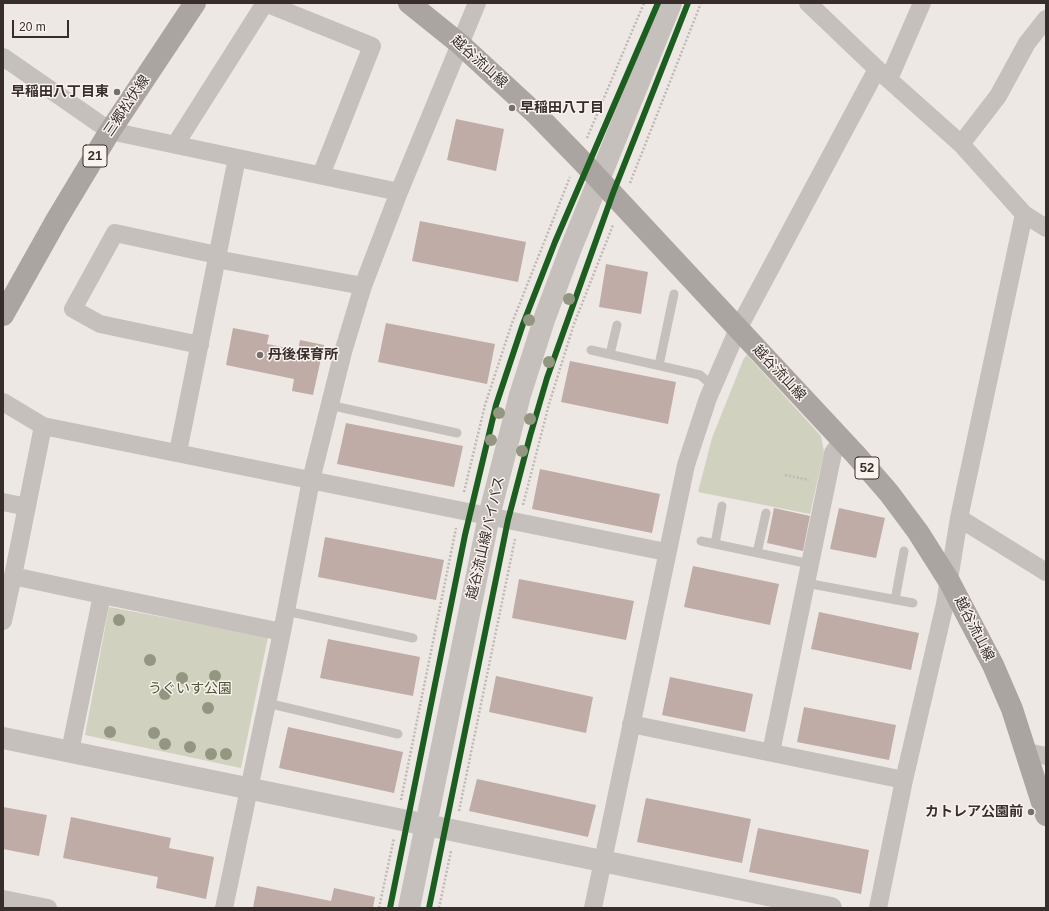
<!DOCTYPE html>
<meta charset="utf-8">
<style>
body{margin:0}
#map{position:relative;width:1049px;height:911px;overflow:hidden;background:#ede8e4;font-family:Helvetica,sans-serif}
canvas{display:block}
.frame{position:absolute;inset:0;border:4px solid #372e2b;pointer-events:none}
.scale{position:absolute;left:12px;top:20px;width:57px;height:18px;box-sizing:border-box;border:2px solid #372e2b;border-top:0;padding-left:5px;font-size:12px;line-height:14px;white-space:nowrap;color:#372e2b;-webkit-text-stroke:3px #f9f2ed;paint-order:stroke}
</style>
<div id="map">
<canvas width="1049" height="911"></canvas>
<div class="frame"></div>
<div class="scale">20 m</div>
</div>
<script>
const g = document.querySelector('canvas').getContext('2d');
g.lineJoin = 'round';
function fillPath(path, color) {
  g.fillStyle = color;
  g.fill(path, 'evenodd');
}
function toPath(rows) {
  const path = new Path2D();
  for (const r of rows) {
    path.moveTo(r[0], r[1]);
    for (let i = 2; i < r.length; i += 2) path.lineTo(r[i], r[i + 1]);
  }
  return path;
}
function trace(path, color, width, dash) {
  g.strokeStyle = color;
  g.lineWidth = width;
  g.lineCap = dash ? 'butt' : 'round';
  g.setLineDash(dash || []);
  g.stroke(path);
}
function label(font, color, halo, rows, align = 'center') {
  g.font = font + ' Helvetica,"Noto Sans JP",sans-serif';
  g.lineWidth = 3;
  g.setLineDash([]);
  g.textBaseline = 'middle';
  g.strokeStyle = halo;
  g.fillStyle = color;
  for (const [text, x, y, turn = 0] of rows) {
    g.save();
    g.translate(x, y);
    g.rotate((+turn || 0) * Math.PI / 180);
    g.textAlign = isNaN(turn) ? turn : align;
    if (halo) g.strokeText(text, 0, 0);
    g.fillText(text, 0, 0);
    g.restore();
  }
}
fillPath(toPath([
 [747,355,821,436,824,452,810,514,698,492,712,438,744,358],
 [109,607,268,637,241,768,85,735]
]), '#d0d1bf');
fillPath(toPath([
 [456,119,504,129,496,171,447,160],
 [420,221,526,242,518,282,412,261],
 [606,264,648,272,641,314,599,307],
 [386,323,495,344,487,384,378,362],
 [233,328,269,335,267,344,298,350,300,340,324,345,313,395,292,391,294,379,226,365],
 [570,361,676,382,668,424,561,402],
 [346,423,463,446,454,487,337,464],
 [540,469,660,494,652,533,532,509],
 [774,508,810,516,803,551,767,543],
 [839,508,885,518,876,558,830,549],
 [325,537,444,560,436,600,318,577],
 [693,566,779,584,770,625,684,607],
 [519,579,634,601,626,640,512,618],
 [819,612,919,633,911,670,811,649],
 [328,639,420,657,413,696,320,678],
 [496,676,593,697,586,733,489,712],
 [670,677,753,694,745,732,662,715],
 [804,707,896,725,889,760,797,742],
 [288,727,403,752,394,793,279,768],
 [477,779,596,805,588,837,469,811],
 [646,798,751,819,742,863,637,842],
 [3,807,47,815,39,856,3,849],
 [71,817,171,838,169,848,214,857,206,899,156,888,158,877,63,858],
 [758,828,869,850,861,894,749,872],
 [257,886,331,901,334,888,375,897,373,908,253,908]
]), '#bfaca7');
trace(toPath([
 [587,138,644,3],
 [630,183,701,3],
 [785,475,809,480],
 [464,492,485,405,512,323,570,177],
 [523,505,549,404,574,324,613,225],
 [401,800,456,528],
 [459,811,515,539],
 [379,908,394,838],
 [439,908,451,851]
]), '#bfb9b5', 2.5, [2, 2]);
trace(toPath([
 [591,350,700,375,713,386],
 [610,354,617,325],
 [659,365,674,294],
 [329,405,457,433],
 [701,541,810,564],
 [715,544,722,506],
 [757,553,766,513],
 [806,583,913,603],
 [895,600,904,551],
 [286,611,413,638],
 [267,703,398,734]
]), '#c6c0bd', 9);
trace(toPath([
 [808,3,877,69,961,144,1024,214,1046,228],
 [3,57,110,131,399,192],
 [889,79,922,3],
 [961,144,998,96,1027,43,1046,19],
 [175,145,265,3,372,46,321,175],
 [216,259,363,286],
 [200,345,100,324,73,309,115,233,217,255],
 [3,402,43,426,666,552],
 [43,426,13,576,102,595],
 [178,452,237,158],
 [3,502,27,507],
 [959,518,1046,572],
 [3,621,13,576],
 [631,724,904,780],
 [70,751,102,595,282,632],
 [771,752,833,453,842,441],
 [1027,752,1046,756],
 [3,899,48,908],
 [224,908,282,632,311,480,343,352,363,286,399,192,477,3],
 [593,908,686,465,708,398,738,329,877,69],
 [878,908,904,780,945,604,959,518,1024,214]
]), '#c6c0bd', 18);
trace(toPath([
 [3,738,831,908],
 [409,908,489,516,520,395,545,317,571,248,671,3]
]), '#c6c0bd', 22);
trace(toPath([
 [409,3,460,44,537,115,579,158,856,455,889,493,918,532,949,581,993,665,1012,709,1046,815],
 [3,315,57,219,110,131,195,3]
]), '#aba5a2', 22);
trace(toPath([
 [390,908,465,535,496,405,523,324,555,242,658,3],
 [429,908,508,520,530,436,547,378,613,193,688,3]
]), '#1b5e20', 6);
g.fillStyle = '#939782';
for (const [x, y] of [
 [569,299],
 [529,320],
 [549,362],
 [499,413],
 [530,419],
 [491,440],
 [522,451],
 [119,620],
 [150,660],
 [215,676],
 [182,678],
 [165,694],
 [208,708],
 [110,732],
 [154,733],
 [165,744],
 [190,747],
 [211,754],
 [226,754]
]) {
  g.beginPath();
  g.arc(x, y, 6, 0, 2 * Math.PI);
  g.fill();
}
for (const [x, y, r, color] of [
 [117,92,4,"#776f6c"],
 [512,108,4,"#776f6c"],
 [260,355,4,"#776f6c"],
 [1031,812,4,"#776f6c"]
]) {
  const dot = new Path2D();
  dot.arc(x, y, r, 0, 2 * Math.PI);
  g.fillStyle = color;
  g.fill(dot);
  trace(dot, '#f9f2ed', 1.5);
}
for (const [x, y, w] of [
 [95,156,24],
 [867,468,24]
]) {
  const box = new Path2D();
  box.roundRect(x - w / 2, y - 11, w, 22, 3);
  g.fillStyle = '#f9f2ed';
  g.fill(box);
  trace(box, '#372e2b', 1);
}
label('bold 13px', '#372e2b', null, [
 ["21",95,156],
 ["52",867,468]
]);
label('14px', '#372e2b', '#f9f2ed', [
 ["越谷流山線",479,62,42],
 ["三郷松伏線",127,106,-56],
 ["越谷流山線",779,373,47],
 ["越谷流山線バイパス",486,538,-77],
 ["越谷流山線",974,629,63]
]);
label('bold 14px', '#372e2b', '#f9f2ed', [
 ["早稲田八丁目東",109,92],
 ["早稲田八丁目",520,108,"left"],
 ["丹後保育所",268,355,"left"],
 ["カトレア公園前",1023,812]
], 'right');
label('14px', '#4a5431', '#f9f2ed', [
 ["うぐいす公園",190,689]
]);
</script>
